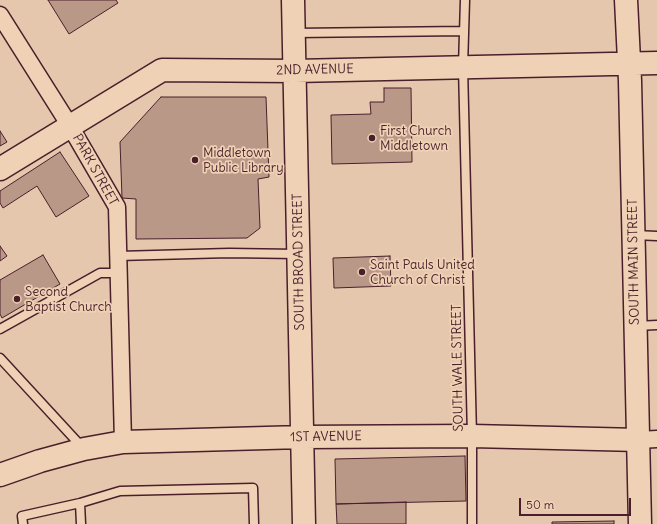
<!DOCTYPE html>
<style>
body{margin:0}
#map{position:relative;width:657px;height:524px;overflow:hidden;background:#e5c7ad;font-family:Delius,sans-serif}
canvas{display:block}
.scale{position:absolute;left:519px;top:498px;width:112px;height:18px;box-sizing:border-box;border:2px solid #4a1f2b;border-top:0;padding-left:5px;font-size:12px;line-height:14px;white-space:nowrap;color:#4a1f2b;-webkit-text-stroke:3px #efd2b5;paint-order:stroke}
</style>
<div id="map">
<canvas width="657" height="524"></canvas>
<div class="scale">50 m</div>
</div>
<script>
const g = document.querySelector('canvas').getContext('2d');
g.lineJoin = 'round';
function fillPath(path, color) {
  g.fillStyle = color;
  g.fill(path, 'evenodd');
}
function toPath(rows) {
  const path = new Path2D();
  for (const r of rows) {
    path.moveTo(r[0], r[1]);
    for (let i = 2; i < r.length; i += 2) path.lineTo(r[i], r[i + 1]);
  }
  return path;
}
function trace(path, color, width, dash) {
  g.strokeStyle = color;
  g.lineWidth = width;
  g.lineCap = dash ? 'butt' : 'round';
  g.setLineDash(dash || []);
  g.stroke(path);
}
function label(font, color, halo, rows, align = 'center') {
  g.font = font + ' Delius,sans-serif';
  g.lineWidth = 3.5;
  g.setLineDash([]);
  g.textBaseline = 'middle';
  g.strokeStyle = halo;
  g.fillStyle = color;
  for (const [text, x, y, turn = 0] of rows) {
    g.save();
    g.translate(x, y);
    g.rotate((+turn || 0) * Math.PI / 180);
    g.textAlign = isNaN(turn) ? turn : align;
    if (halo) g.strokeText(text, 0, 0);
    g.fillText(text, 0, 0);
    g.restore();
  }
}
const building = toPath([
 [48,0,116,0,118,3,69,34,48,0],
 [384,88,411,88,412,162,332,164,331,115,371,114,370,102,384,102,384,88],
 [161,97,266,97,269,177,258,179,260,228,247,238,136,239,136,199,122,198,120,142,161,97],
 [0,131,7,142,0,146,0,131],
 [60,152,89,196,56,217,37,186,3,208,0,203,0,191,60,152],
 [0,246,7,256,0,261,0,246],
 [43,255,60,284,2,318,0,314,0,280,43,255],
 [390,256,391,286,334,288,333,258,390,256],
 [465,456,466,501,336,504,335,459,465,456],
 [406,502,406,524,337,524,336,504,406,502],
 [614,521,614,524,552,524,552,522,614,521]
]);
fillPath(building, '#ba9888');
trace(building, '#4a1f2b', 1);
const lane = toPath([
 [465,0,463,67,472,436,472,524],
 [295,33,464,31],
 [634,235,657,236],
 [118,256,229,253,297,254],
 [636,326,657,325],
 [0,329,100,273,119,273],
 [0,358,82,447],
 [80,503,81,524],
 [23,524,22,516,80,503,120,491,253,488,254,524]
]);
const street = toPath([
 [0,15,70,126,117,207,123,442],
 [639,440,657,439]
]);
const secondary = toPath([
 [293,0,304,524],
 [626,0,630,81,640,524],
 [0,169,162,70,295,71,657,63],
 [0,475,40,461,84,449,123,442,302,437,472,436,639,440]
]);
trace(lane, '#4a1f2b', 11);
trace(street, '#4a1f2b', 19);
trace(secondary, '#4a1f2b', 25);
trace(lane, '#efd2b5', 8);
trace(street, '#efd2b5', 16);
trace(secondary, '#efd2b5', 22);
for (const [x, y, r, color] of [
 [372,138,4,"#4a1f2b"],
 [195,160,4,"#4a1f2b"],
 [362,272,4,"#4a1f2b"],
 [17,299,4,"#4a1f2b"]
]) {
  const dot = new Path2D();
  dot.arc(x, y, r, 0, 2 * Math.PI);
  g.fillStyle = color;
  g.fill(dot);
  trace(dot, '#efd2b5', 1.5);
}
label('13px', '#4a1f2b', '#efd2b5', [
 ["2ND AVENUE",315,70,-1],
 ["PARK STREET",95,170,61],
 ["SOUTH BROAD STREET",299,262,-91],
 ["SOUTH MAIN STREET",634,262,-91],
 ["SOUTH WALE STREET",458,368,-91],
 ["1ST AVENUE",326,437,-1]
]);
label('13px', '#4a1f2b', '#efd2b5', [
 ["First Church",380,131],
 ["Middletown",380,146],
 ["Middletown",203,153],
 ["Public Library",203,168],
 ["Saint Pauls United",370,265],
 ["Church of Christ",370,280],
 ["Second",25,292],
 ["Baptist Church",25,307]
], 'left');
</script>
